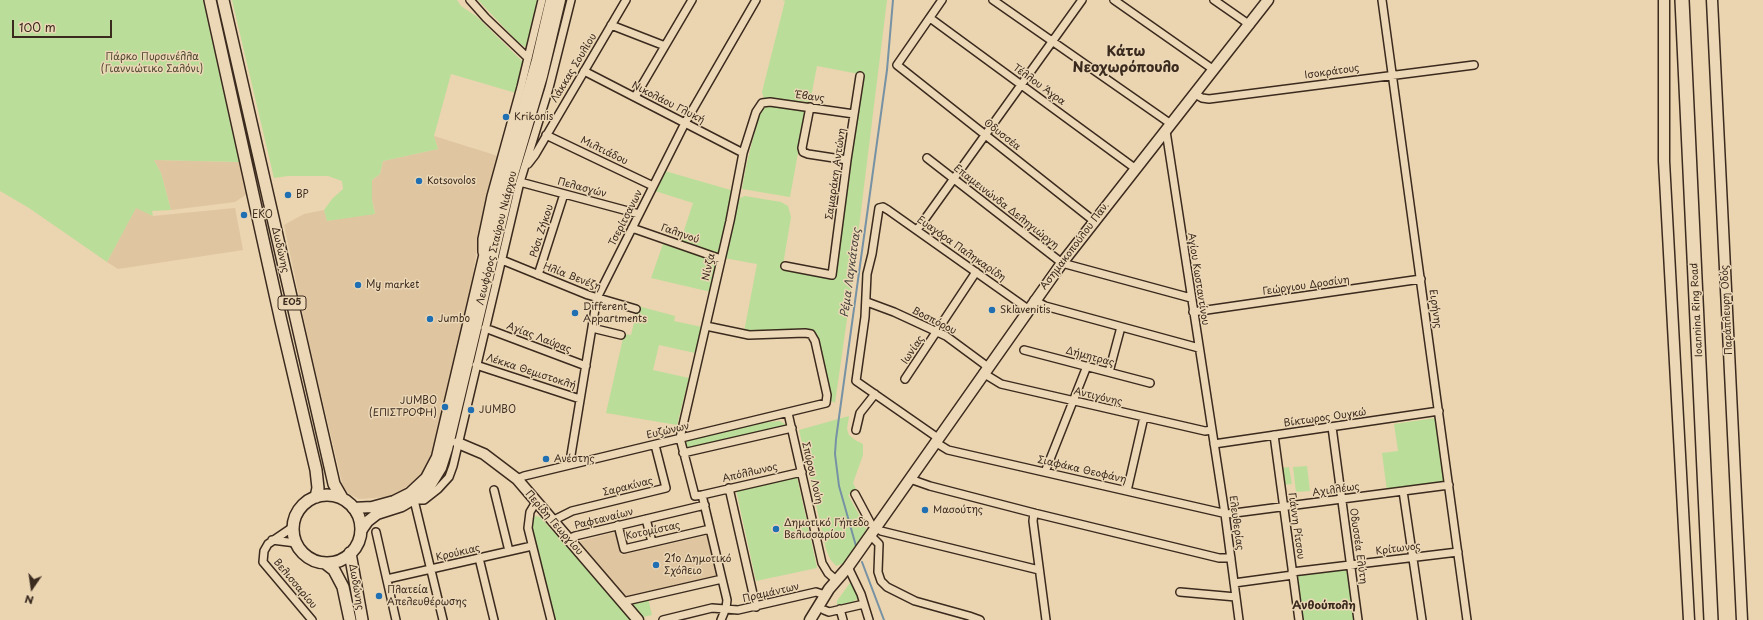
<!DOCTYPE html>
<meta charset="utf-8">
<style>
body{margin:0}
#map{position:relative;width:1763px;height:620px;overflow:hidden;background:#ebd4b0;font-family:"Playpen Sans",sans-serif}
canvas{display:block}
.north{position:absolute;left:12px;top:568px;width:40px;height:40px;-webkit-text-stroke:3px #ecd8b6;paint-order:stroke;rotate:193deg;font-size:11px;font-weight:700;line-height:16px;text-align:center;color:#3b2a1e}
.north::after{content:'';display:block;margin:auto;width:14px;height:18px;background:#3b2a1e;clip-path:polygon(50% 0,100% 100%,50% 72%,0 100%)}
.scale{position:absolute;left:12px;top:20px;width:100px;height:18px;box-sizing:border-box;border:2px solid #3b2a1e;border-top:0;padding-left:5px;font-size:12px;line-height:14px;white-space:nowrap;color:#3b2a1e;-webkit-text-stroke:3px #ecd8b6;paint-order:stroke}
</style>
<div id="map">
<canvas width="1763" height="620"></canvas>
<div class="north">N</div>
<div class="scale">100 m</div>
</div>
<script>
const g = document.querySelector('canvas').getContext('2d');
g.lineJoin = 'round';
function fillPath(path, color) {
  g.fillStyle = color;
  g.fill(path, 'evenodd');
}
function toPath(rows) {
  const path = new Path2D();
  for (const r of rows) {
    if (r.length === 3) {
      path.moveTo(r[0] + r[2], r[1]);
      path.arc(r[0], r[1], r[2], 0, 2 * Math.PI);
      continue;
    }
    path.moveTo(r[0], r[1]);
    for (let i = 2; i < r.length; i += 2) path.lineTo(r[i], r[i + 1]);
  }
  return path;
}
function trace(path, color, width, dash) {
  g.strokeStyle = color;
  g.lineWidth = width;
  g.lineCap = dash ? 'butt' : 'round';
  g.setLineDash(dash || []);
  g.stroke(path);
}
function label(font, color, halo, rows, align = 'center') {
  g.font = font + ' "Playpen Sans",sans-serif';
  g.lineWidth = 3;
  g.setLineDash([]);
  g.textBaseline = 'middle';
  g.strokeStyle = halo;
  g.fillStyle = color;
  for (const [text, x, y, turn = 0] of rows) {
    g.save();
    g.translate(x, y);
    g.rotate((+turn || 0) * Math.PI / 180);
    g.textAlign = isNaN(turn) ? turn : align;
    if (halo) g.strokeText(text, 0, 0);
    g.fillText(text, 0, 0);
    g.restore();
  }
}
fillPath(toPath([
 [434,136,498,156,490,189,487,191,481,221,470,296,435,453,422,474,409,486,388,497,359,499,344,491,310,348,284,225,304,214,324,210,327,221,375,213,372,200,372,180,380,174,383,161,438,149],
 [154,160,239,162,247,194,235,202,171,210,161,173],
 [136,207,153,216,235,208,243,250,118,269,107,262],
 [615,532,621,555,709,535,718,575,625,597,577,542]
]), '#dfc5a0');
fillPath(toPath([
 [0,0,203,0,239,162,154,160,161,173,171,210,152,211,153,216,136,208,107,262,29,208,0,191],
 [232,0,457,0,461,6,476,16,524,63,516,93,451,74,434,136,438,149,383,161,380,174,372,180,372,200,375,214,327,221,324,210,332,199,343,189,342,181,328,176,288,176,274,178],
 [478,0,539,0,528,47,526,48,517,41],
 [782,0,887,0,852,284,835,403,831,401,817,338,814,332,744,332,757,264,724,258,738,199,745,196,781,202,788,206,791,217,782,271,794,270,835,278,852,146,864,75,817,66,810,102,764,99,762,92,785,1],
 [766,104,806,109,790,197,742,189,746,166,760,111],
 [665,171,734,191,711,292,651,278,663,244,678,249,693,203,655,191],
 [638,306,675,316,674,321,702,327,695,353,659,345,653,370,689,378,677,425,606,413,624,334,631,335],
 [849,416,847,429,849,435,855,440,863,444,863,455,853,483,857,491,848,495,866,527,866,530,844,563,836,566,830,559,826,549,799,430],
 [1435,418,1444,483,1387,491,1382,453,1398,451,1394,424],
 [780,421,785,424,784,427,688,450,685,440,759,423],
 [1307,466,1310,491,1296,492,1293,467],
 [1289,467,1292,484,1283,485,1281,468],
 [797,477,817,568,756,581,736,490],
 [536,516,540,517,582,563,628,615,630,620,555,620,532,525,533,518],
 [1346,567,1354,620,1303,620,1297,574],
 [852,580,858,598,853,602,837,605,837,601],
 [648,598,652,615,643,617,631,602]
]), '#bade99');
trace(toPath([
 [856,546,839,486,835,454,836,439,887,70,893,0],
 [862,562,884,620]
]), '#7692a4', 2);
const street = toPath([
 [470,0,486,18,528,58],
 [942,0,897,65,1094,221],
 [993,0,1171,124],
 [1114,0,1214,70],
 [1214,0,1250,25],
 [1382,0,1467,620],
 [930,18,1136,169],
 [611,25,665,46],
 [584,71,743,153],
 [1195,94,1202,98,1209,99,1474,65],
 [635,97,692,0],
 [810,107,802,148,803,152,808,154,847,160],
 [1166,131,1225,514,1239,620],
 [546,135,653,186],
 [927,158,1062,263,1191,298],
 [528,164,535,155,626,0],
 [520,182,639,214],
 [632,228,721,259],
 [917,230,1082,0],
 [482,252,482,239,491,196,521,87,542,0],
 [502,260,588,295,636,309],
 [785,266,832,275,847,160,860,76],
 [538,275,564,194],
 [1034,300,1045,306,1199,348],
 [867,302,894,312,946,336,988,367],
 [1193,312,1421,279],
 [485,328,586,366],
 [592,328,621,335],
 [1024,350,1150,383],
 [476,365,580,399],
 [1109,372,1121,327],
 [983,373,1001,384,1205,431,1212,430],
 [905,379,976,272],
 [788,413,822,563,828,573,836,580],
 [1332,427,1358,620],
 [856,430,860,413,875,394],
 [1274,435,1299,620],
 [938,438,856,381,865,317,867,274,872,254,879,208,883,207,888,210,1028,309],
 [935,442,948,450,1227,514,1449,485],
 [1214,444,1439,411],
 [683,453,792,428],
 [572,464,571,455,596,303,599,294,685,123,756,0],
 [1045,472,1087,366],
 [517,479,524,476,826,403,827,395,815,341,811,334,805,333,749,335,706,326],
 [910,479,930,486,1034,513,1219,558,1231,558],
 [729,488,756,607],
 [494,490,509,551],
 [1127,491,1144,417],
 [1403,491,1422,620],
 [855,494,871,524,881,531,1039,570],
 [702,495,802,472],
 [536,502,530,512,528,528,551,620],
 [1034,513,1033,521,1046,620],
 [646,519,652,542],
 [552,521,572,511,666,488,655,445],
 [618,525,624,549,710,529],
 [293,527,268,544,264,551,263,562,312,620],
 [376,532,396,620],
 [870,535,879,544,878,572,881,581,887,587,915,601,969,616,980,620],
 [568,539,575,536,705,505],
 [272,540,296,543],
 [479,558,494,620],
 [848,567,861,594,869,620],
 [1292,572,1458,552],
 [387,579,532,546],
 [1234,583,1293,575],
 [1180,592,1236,597],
 [622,602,722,579],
 [840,609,843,620],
 [824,610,829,612,864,604],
 [443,620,414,500,424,500,438,489,449,477,453,466,520,182,549,88,571,0],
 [663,620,712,608,738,610,816,592,825,595],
 [721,620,726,608,727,600,702,495,695,496,680,438,730,221,743,153,756,112,762,103,770,102,854,114]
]);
const secondary = toPath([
 [1664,0,1664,161,1689,620],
 [1712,0,1742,620],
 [458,443,484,454,517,479,638,620],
 [353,508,372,507,394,501,410,493,426,478,437,457,498,197,537,60,551,0],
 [361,531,368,521,377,514,402,506,419,496,430,486,441,468,447,449,511,181,542,76,560,0],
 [810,620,829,589,848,567,1062,263,1268,0]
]);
const primary = toPath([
 [210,0,281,321,316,470,318,488,316,497],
 [223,0,334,484,342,498],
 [327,529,34],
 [350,553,362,620],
 [325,563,334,570,343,587,350,620]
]);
const highway = toPath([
 [1682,0,1711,620]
]);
trace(street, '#3b2a1e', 10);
trace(secondary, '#3b2a1e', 13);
trace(primary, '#3b2a1e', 14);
trace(highway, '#3b2a1e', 16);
trace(street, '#ecd8b6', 7);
trace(secondary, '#ecd8b6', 10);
trace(primary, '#ecd8b6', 11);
trace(highway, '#ecd8b6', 13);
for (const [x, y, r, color] of [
 [506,117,4,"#1f6fb2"],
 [419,181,4,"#1f6fb2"],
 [288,195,4,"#1f6fb2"],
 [244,215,4,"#1f6fb2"],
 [358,285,4,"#1f6fb2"],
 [992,310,4,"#1f6fb2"],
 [575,313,4,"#1f6fb2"],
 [430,319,4,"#1f6fb2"],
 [445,407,4,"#1f6fb2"],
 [471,410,4,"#1f6fb2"],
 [546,459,4,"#1f6fb2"],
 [925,510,4,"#1f6fb2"],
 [776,529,4,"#1f6fb2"],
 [656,565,4,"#1f6fb2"],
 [379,596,4,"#1f6fb2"]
]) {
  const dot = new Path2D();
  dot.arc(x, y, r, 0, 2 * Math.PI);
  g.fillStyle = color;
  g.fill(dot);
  trace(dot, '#ecd8b6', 1.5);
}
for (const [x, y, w] of [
 [292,303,28]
]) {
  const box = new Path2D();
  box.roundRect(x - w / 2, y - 7, w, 14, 3);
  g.fillStyle = '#ecd8b6';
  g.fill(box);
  trace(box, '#3b2a1e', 1);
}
label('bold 9px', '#3b2a1e', null, [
 ["ΕΟ5",292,303]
]);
label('10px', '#4e4530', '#ecd8b6', [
 ["Πάρκο Πυρσινέλλα",152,57],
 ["(Γιαννιώτικο Σαλόνι)",152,69]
]);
label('10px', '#3b2a1e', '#ecd8b6', [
 ["Λάκκας Σουλίου",574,68,-59],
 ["Ισοκράτους",1332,72,-8],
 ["Τέλλου Άγρα",1039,85,36],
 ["Έβανς",810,97,8],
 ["Νικολάου Γλυκή",668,103,27],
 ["Οδυσσέα",1002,135,38],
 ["Μιλτιάδου",604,151,26],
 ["Σαμαράκη Αντώνη",836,174,-82],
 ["Πελασγών",582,188,15],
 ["Επαμεινώνδα Δεληγιώργη",1006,207,38],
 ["Τσερίτσανων",626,218,-63],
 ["Ρόσι Ζήκου",542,231,-72],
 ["Γαληνού",680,234,19],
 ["Λεωφόρος Σταύρου Νιάρχου",497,238,-76],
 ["Ασημακοπούλου Παν.",1075,246,-53],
 ["Ευαγόρα Παληκαρίδη",961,249,35],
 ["Δωδώνης",280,250,77],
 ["Νίνζα",709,267,-77],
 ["Ηλία Βενέζη",572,277,21],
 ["Αγίου Κωσταντίνου",1198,279,81],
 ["Γεώργιου Δροσίνη",1306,286,-8],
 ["Ειρήνης",1435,309,82],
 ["Ioannina Ring Road",1697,310,-93],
 ["Παράπλευρη Οδός",1727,310,-93],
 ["Βοσπόρου",934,321,27],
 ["Αγίας Λαύρας",539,338,21],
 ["Ιωνίας",913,350,-56],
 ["Δήμητρας",1090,357,15],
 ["Λέκκα Θεμιστοκλή",531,372,18],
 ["Αντιγόνης",1098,397,13],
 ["Βίκτωρος Ουγκώ",1325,418,-8],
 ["Ευζώνων",668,431,-13],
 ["Σιαφάκα Θεοφάνη",1082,470,13],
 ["Απόλλωνος",750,473,-13],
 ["Σπύρου Λούη",812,473,77],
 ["Σαρακίνας",628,487,-14],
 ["Αχιλλέως",1336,490,-8],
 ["Ραφταναίων",604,519,-14],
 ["Περίδη Γεωργίου",554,523,49],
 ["Ελευθερίας",1236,523,82],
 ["Γιάννη Ρίτσου",1296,526,82],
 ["Κοτομίστας",653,531,-12],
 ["Οδυσσέα Ελύτη",1358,546,82],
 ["Κρίτωνος",1398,549,-7],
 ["Κρούκιας",458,553,-13],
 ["Βελισσαρίου",295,584,50],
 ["Δωδώνης",356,587,80],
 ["Πραμάντων",771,593,-13]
]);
label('10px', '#3b2a1e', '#ecd8b6', [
 ["Krikonis",514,117],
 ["Kotsovolos",427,181],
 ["BP",296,195],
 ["EKO",252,215],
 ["My market",366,285],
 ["Different",583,307],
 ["Appartments",583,319],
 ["Sklavenitis",1000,310],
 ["Jumbo",438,319],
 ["JUMBO",437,401,"right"],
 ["(ΕΠΙΣΤΡΟΦΗ)",437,413,"right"],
 ["JUMBO",479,410],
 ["Ανέστης",554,459],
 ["Μασούτης",933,510],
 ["Δημοτικό Γήπεδο",784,523],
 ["Βελισσαρίου",784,535],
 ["21ο Δημοτικό",664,559],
 ["Σχόλειο",664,571],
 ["Πλατεία",387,590],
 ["Απελευθέρωσης",387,602]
], 'left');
label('italic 11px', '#4a443f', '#ecd8b6', [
 ["Ρέμα Λαγκάτσας",851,273,-82]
]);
label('bold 11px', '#3b2a1e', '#ecd8b6', [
 ["Ανθούπολη",1324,606]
]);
label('bold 14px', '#3b2a1e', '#ecd8b6', [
 ["Κάτω",1126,52],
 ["Νεοχωρόπουλο",1126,68]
]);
</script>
